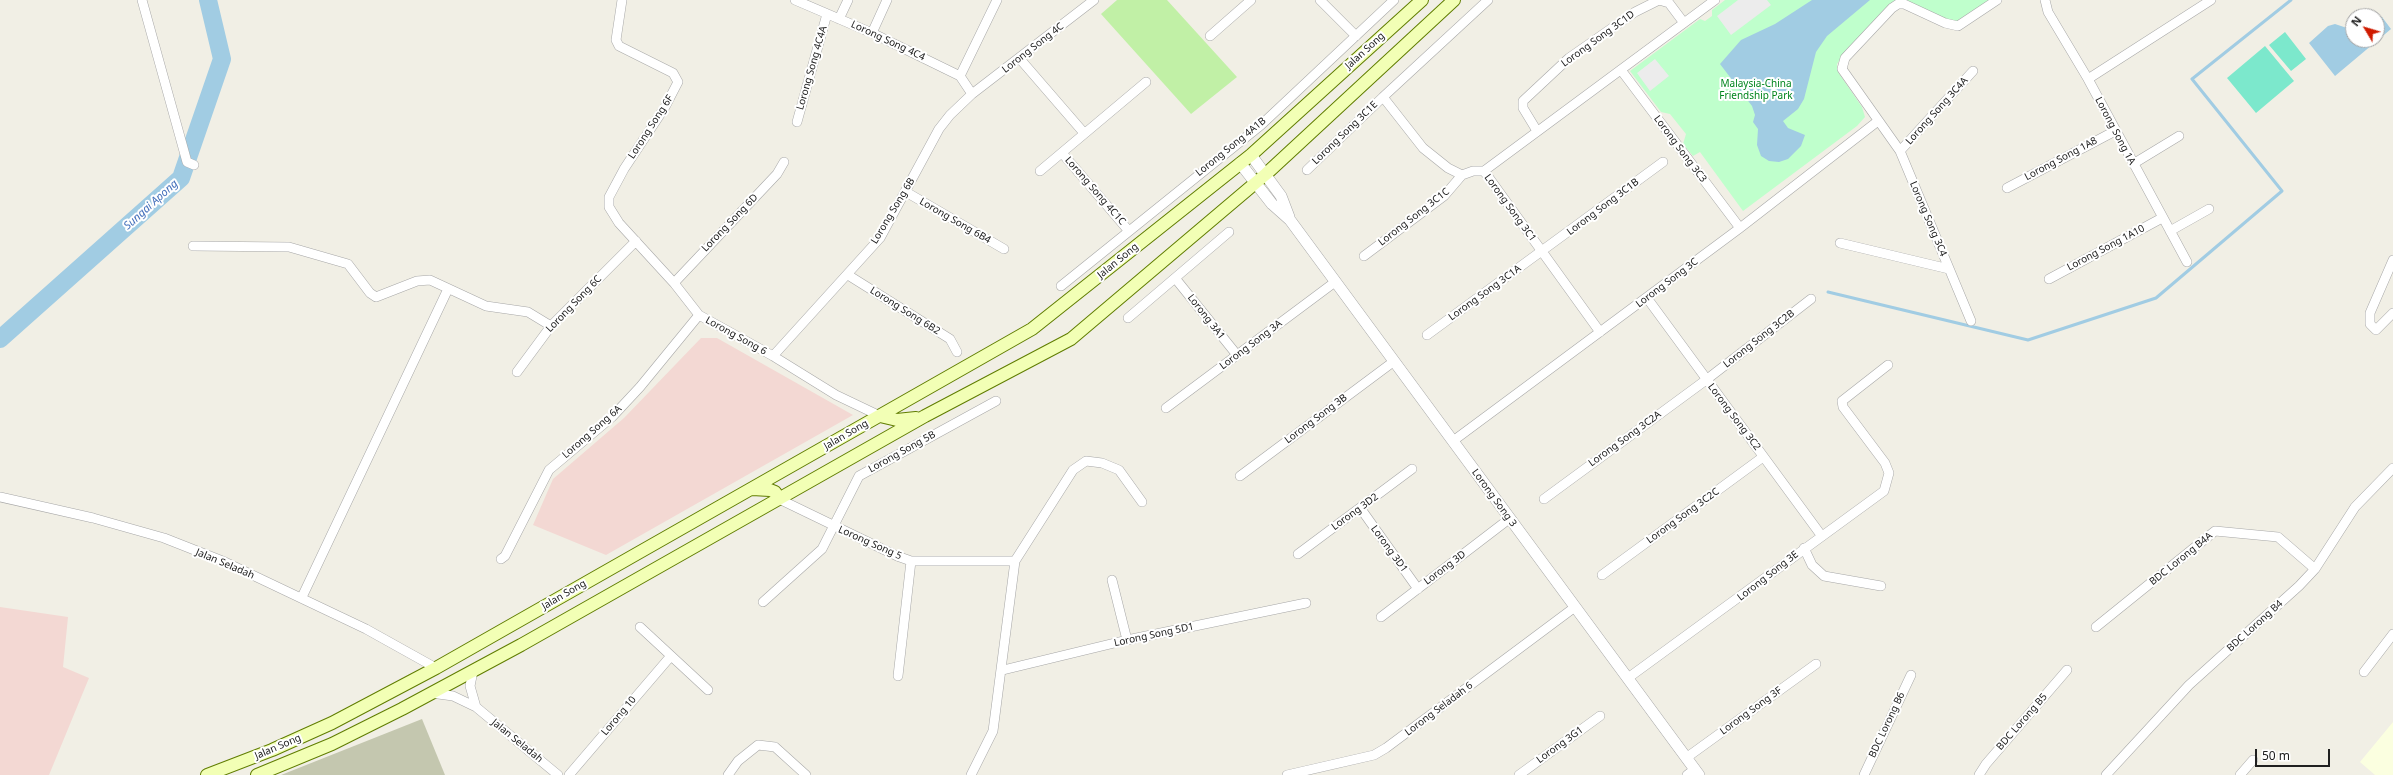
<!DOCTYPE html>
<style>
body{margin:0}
#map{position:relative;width:2393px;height:775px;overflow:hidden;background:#f1efe5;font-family:"Noto Sans",sans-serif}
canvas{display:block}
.north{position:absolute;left:2345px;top:8px;width:40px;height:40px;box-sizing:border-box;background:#fff;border:1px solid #a6a6a6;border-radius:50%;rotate:308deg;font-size:11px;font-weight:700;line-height:16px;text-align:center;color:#202020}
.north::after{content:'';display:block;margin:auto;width:14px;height:18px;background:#cf1b00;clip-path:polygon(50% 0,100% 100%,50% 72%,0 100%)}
.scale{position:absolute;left:2255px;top:749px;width:75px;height:18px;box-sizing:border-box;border:2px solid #202020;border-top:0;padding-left:5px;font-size:12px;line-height:14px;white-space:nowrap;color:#202020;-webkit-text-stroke:3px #fff;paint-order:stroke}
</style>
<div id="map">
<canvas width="2393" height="775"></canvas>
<div class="north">N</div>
<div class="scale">50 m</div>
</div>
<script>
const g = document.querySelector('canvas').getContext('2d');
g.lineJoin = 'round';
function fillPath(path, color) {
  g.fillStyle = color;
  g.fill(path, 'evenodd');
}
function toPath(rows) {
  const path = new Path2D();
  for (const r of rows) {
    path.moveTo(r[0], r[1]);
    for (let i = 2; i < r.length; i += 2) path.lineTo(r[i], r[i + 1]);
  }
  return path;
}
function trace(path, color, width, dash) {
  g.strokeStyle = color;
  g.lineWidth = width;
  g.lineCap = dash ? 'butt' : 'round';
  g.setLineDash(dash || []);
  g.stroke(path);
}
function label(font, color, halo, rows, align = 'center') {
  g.font = font + ' "Noto Sans",sans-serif';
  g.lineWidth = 4;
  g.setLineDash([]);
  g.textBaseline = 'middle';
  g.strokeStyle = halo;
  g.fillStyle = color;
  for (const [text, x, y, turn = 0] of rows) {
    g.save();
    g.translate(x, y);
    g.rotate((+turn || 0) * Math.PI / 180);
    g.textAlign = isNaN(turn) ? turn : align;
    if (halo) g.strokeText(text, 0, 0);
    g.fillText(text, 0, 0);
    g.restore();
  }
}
fillPath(toPath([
 [701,338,717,338,853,415,606,555,533,525,553,479,624,418],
 [0,607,68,617,63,667,89,678,49,775,0,775]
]), '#f3d8d3');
fillPath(toPath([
 [2393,722,2393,775,2375,775,2360,762]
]), '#fbffe0');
fillPath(toPath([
 [422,719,445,775,281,775]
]), '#c4c7af');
fillPath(toPath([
 [1117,0,1167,0,1237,77,1191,114,1101,14]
]), '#c1f0a6');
fillPath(toPath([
 [1725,0,1994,0,1954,24,1899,0,1843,55,1837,64,1838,72,1862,107,1865,117,1857,126,1743,211,1700,152,1693,156,1683,144,1686,134,1670,114,1661,112,1630,71,1700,19,1705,21,1712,16,1712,10]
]), '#bfffcc');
fillPath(toPath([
 [2285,32,2306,59,2291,71,2269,45],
 [2265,46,2294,81,2256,113,2227,78]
]), '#7ce8cc');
fillPath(toPath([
 [1738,0,1767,0,1771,5,1731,35,1717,16],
 [1655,59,1669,76,1650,91,1637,73]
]), '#ececec');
fillPath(toPath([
 [1812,0,1870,0,1827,36,1816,52,1804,99,1798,109,1783,121,1788,128,1805,135,1801,146,1788,159,1779,162,1769,161,1761,156,1757,145,1758,129,1753,122,1755,115,1752,106,1720,64,1741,40,1775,24],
 [2375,15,2382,17,2391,29,2335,76,2309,43,2328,26,2335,24,2353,30,2353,40,2377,40,2377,16,2373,16]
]), '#a1cce3');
trace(toPath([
 [1828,292,2028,340,2156,298,2282,191,2192,79,2291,0]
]), '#a1cce3', 3);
trace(toPath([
 [0,339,181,178,222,59,208,0]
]), '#a1cce3', 18);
const minor = toPath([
 [142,0,187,162,194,165],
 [622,0,616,40,619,46,673,73,678,82,665,107,624,169,609,197,609,207,619,223,674,283,699,315,773,356,836,395,880,416],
 [795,0,872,33,960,76,972,94],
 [1320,0,1356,36],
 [1488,0,1383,97,1423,148,1448,168,1462,175,1473,171,1484,171,1600,332],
 [2045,0,2048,12,2088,79,2187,262],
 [839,19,848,0],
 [872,33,887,0],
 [1210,36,1251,0],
 [1020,59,1084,133],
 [1621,70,1740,228],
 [960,76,997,0],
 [2088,79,2211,0],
 [797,122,827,14],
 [1537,131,1523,108,1523,101,1569,58,1635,12,1659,0,1669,3,1684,23],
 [1900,151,1973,71],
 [1062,153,1128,230],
 [2133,164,2179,136],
 [1307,170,1383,97],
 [1040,171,1146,82],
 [1484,171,1715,0],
 [2007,188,2115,131],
 [906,192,1004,249],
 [2170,231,2209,209],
 [1840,243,1949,269],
 [193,246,289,247,348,264,370,293,376,297,417,281,430,280,486,306,528,312,551,326],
 [1364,256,1444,196,1462,175],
 [2393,260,2370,313,2370,324,2376,330,2393,313],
 [848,275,950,339,957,352],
 [1175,278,1237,355],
 [2049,279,2162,218],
 [674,283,777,174,784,162],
 [1061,286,1261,125,1394,0],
 [1647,298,1821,535],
 [1128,318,1229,232],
 [1971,321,1900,151,1842,69,1845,58,1892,8,1898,4,1904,4,1945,23,1958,26,1997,0],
 [1427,335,1663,162],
 [773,356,880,238,939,129,950,115,972,94,1094,0],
 [517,372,551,326,636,241],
 [1166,408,1335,282],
 [1453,441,1740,228,1878,121],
 [1240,476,1393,362],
 [0,497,93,518,164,538,225,562,366,629,436,668],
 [779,499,897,556,911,561,1015,561],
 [1544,499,1706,380,1811,299],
 [1361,509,1418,589],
 [1804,548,1812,565,1824,576,1881,586],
 [1298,554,1412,469],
 [501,559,505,556,549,470,612,417,640,387,699,315],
 [1602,575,1763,457],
 [1112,580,1127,640],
 [302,597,448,289],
 [763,602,822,549,859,476,996,401],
 [1381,617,1509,519],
 [640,627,708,690],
 [2096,627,2215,531,2278,537,2315,569],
 [1003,670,1127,640,1306,603],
 [473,671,470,686,476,707],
 [2364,672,2393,634],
 [898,676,911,561],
 [1628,678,1884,491,1889,473,1885,463,1843,407,1842,401,1888,365],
 [431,693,453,696,476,707,558,775],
 [1686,758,1816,664],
 [569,775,670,657],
 [728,775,738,761,758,745,775,747,806,775],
 [971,775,993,731,1015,561,1073,470,1086,461,1102,463,1119,470,1142,502],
 [1287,775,1374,755,1386,748,1575,607],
 [1519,775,1600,716],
 [1687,775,1695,769],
 [1864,775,1911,675],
 [1979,775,1986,764,2067,670],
 [2106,775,2189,685,2299,586,2315,569,2355,507,2393,468],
 [2240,775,2253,760]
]);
const tertiary = toPath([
 [1251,155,1281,196,1289,217],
 [1240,163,1272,204,1290,220,1699,775]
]);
const secondary = toPath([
 [880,416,897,420,916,418],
 [752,489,770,490,775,492,779,499],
 [207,775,272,750,332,723,436,668,1032,329,1251,155,1422,0],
 [257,775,332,744,402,709,521,645,925,416,1071,339,1266,174,1454,0]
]);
trace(minor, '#a7a7a7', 10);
trace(tertiary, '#a7a7a7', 12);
trace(secondary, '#607d00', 14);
trace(minor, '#fff', 9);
trace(tertiary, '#fff', 11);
trace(secondary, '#f2ffb5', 12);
label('10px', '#202020', '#fff', [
 ["Lorong Song 3C1D",1598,39,-36],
 ["Lorong Song 4C4",888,41,25],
 ["Lorong Song 4C",1033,48,-38],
 ["Jalan Song",1365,51,-42],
 ["Lorong Song 4C4A",812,68,-74],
 ["Lorong Song 3C4A",1937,111,-48],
 ["Lorong Song 6F",651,127,-57],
 ["Lorong Song 1A",2115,131,62],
 ["Lorong Song 3C1E",1345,133,-44],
 ["Lorong Song 4A1B",1231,147,-39],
 ["Lorong Song 3C3",1680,149,53],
 ["Lorong Song 1A8",2061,159,-28],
 ["Lorong Song 4C1C",1095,191,49],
 ["Lorong Song 3C1B",1603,207,-37],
 ["Lorong Song 3C1",1510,208,54],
 ["Lorong Song 6B",893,211,-59],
 ["Lorong Song 3C1C",1414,217,-38],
 ["Lorong Song 3C4",1928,219,67],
 ["Lorong Song 6B4",955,221,30],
 ["Lorong Song 6D",730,223,-46],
 ["Lorong Song 1A10",2106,248,-28],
 ["Jalan Song",1118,261,-39],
 ["Lorong Song 3C",1667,283,-37],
 ["Lorong Song 3C1A",1485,293,-36],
 ["Lorong Song 6C",574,304,-46],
 ["Lorong Song 6B2",905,311,32],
 ["Lorong 3A1",1206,317,52],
 ["Lorong Song 6",736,336,29],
 ["Lorong Song 3C2B",1759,339,-38],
 ["Lorong Song 3A",1251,345,-37],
 ["Lorong Song 3C2",1734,417,53],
 ["Lorong Song 3B",1316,419,-37],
 ["Lorong Song 6A",592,432,-41],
 ["Jalan Song",846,435,-30],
 ["Lorong Song 3C2A",1625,439,-36],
 ["Lorong Song 5B",902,452,-29],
 ["Lorong Song 3",1494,498,54],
 ["Lorong 3D2",1355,512,-36],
 ["Lorong Song 3C2C",1683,516,-36],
 ["Lorong Song 5",870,543,24],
 ["Lorong 3D1",1389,549,54],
 ["BDC Lorong B4A",2181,559,-39],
 ["Jalan Seladah",225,564,23],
 ["Lorong 3D",1445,568,-37],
 ["Lorong Song 3E",1768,576,-38],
 ["Jalan Song",564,595,-30],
 ["BDC Lorong B4",2255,626,-42],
 ["Lorong Song 5D1",1154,635,-12],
 ["Lorong Seladah 6",1439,709,-37],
 ["Lorong Song 3F",1751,711,-36],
 ["Lorong 10",619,716,-50],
 ["BDC Lorong B5",2022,722,-49],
 ["BDC Lorong B6",1887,725,-65],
 ["Jalan Seladah",517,741,39],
 ["Lorong 3G1",1560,745,-36],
 ["Jalan Song",278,747,-23]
]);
label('10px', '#02851d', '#fff', [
 ["Malaysia-China",1756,84],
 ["Friendship Park",1756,96]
]);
label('italic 11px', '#426eba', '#fff', [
 ["Sungai Apong",151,205,-42]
]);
</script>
